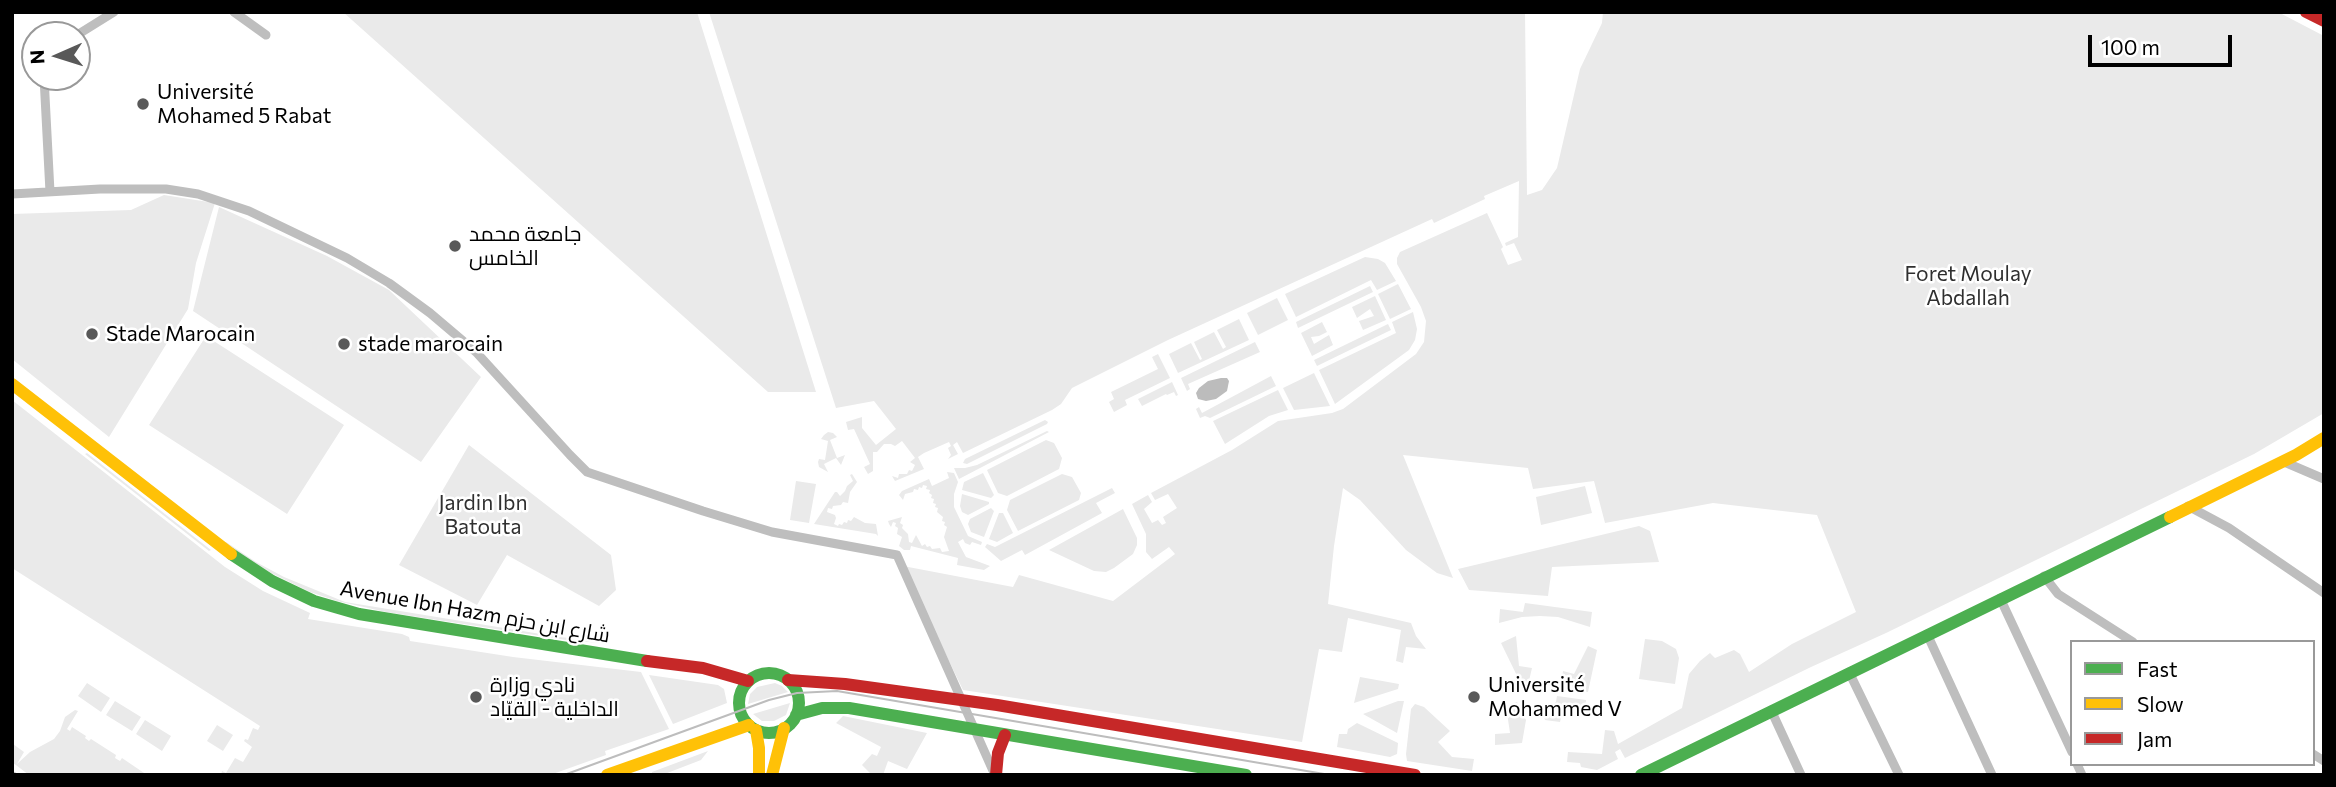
<!DOCTYPE html>
<meta charset="utf-8">
<style>
body{margin:0}
#map{position:relative;width:2336px;height:787px;overflow:hidden;background:#fff;font-family:Commissioner,sans-serif}
canvas{display:block}
.frame{position:absolute;inset:0;border:14px solid #000;pointer-events:none}
.legend{position:absolute;left:2070px;top:640px;width:245px;height:126px;box-sizing:border-box;background:#fff;border:2px solid #999;margin:0;padding:9px 12px;list-style:none;font-size:21px;color:#000}
.legend li{display:flex;align-items:center;gap:14px;height:35px}
.legend b{width:35px;border:2px solid #999}
.north{position:absolute;left:21px;top:21px;width:70px;height:70px;box-sizing:border-box;background:#fff;border:2px solid #999;border-radius:50%;rotate:267deg;font-size:19px;font-weight:700;line-height:28px;text-align:center;color:#000}
.north::after{content:'';display:block;margin:auto;width:24px;height:32px;background:#595959;clip-path:polygon(50% 0,100% 100%,50% 72%,0 100%)}
.scale{position:absolute;left:2088px;top:35px;width:144px;height:32px;box-sizing:border-box;border:4px solid #000;border-top:0;padding-left:9px;font-size:21px;line-height:24px;white-space:nowrap;color:#000;-webkit-text-stroke:5px #fff;paint-order:stroke}
</style>
<div id="map">
<canvas width="2336" height="787"></canvas>
<div class="frame"></div>
<ul class="legend">
<li><b style="height:9px;background:#4caf50"></b>Fast</li>
<li><b style="height:9px;background:#ffc107"></b>Slow</li>
<li><b style="height:9px;background:#c62828"></b>Jam</li>
</ul>
<div class="north">N</div>
<div class="scale">100 m</div>
</div>
<script>
const g = document.querySelector('canvas').getContext('2d');
g.lineJoin = 'round';
function fillPath(path, color) {
  g.fillStyle = color;
  g.fill(path, 'evenodd');
}
function toPath(rows) {
  const path = new Path2D();
  for (const r of rows) {
    if (r.length === 3) {
      path.moveTo(r[0] + r[2], r[1]);
      path.arc(r[0], r[1], r[2], 0, 2 * Math.PI);
      continue;
    }
    path.moveTo(r[0], r[1]);
    for (let i = 2; i < r.length; i += 2) path.lineTo(r[i], r[i + 1]);
  }
  return path;
}
function trace(path, color, width, dash) {
  g.strokeStyle = color;
  g.lineWidth = width;
  g.lineCap = dash ? 'butt' : 'round';
  g.setLineDash(dash || []);
  g.stroke(path);
}
function label(font, color, halo, rows, align = 'center') {
  g.font = font + ' Commissioner,Cairo,sans-serif';
  g.lineWidth = 5;
  g.setLineDash([]);
  g.textBaseline = 'middle';
  g.strokeStyle = halo;
  g.fillStyle = color;
  for (const [text, x, y, turn = 0] of rows) {
    g.save();
    g.translate(x, y);
    g.rotate((+turn || 0) * Math.PI / 180);
    g.textAlign = isNaN(turn) ? turn : align;
    if (halo) g.strokeText(text, 0, 0);
    g.fillText(text, 0, 0);
    g.restore();
  }
}
fillPath(toPath([
 [343,12,697,12,816,392,768,392],
 [709,12,1525,12,1527,195,1542,190,1557,168,1580,69,1602,23,1603,12,2278,12,2324,36,2324,413,2254,454,1886,633,1811,667,1625,758,1620,749,1615,752,1618,759,1597,770,1581,767,1580,763,1567,762,1568,752,1602,754,1605,730,1614,731,1618,744,1682,708,1689,674,1700,661,1710,653,1715,658,1734,650,1740,654,1749,672,1792,644,1856,612,1817,515,1713,503,1605,523,1594,481,1533,489,1528,468,1403,455,1453,578,1437,573,1406,550,1360,500,1343,488,1334,546,1328,604,1411,623,1416,636,1426,649,1406,647,1403,663,1396,661,1401,630,1348,618,1342,652,1319,649,1302,742,963,690,903,566,1013,587,1019,575,1113,601,1175,554,1169,547,1152,559,1146,552,1146,534,1132,504,1148,495,1152,502,1144,509,1152,523,1158,520,1162,525,1166,523,1163,517,1177,508,1168,494,1155,500,1151,493,1232,450,1278,421,1332,413,1343,409,1416,354,1424,342,1426,321,1421,307,1397,264,1397,258,1400,252,1487,213,1503,247,1501,249,1508,265,1522,260,1514,243,1506,246,1505,243,1518,237,1519,181,1484,196,1485,199,1434,223,1432,219,1168,340,1072,388,1061,404,1052,410,963,453,957,442,953,445,958,454,948,459,951,455,948,448,951,446,949,442,924,453,918,457,924,469,895,481,892,476,898,478,899,474,907,474,909,470,912,471,915,465,910,462,915,458,902,441,895,446,891,444,884,444,877,452,873,452,873,471,868,474,864,467,870,464,854,429,848,430,846,422,862,417,862,428,876,445,896,429,874,401,836,408],
 [164,195,215,203,196,263,188,309,109,437,12,359,12,214,131,210],
 [219,207,327,256,389,290,481,377,421,462,193,311],
 [1365,257,1378,259,1385,263,1396,281,1377,290,1371,280,1296,317,1285,294],
 [1398,284,1411,309,1390,319,1378,294],
 [1370,286,1373,292,1298,328,1296,322],
 [1375,296,1386,320,1363,330,1359,321,1374,316,1370,309,1357,318,1352,307],
 [1277,298,1288,320,1258,335,1247,313],
 [1413,312,1417,329,1415,340,1409,350,1335,404,1319,370,1396,333,1392,322],
 [1239,319,1249,340,1178,373,1169,354,1191,343,1200,360,1202,359,1194,342,1214,332,1223,349,1226,347,1217,330],
 [1322,322,1327,332,1319,336,1311,337,1314,344,1329,335,1333,345,1312,356,1301,333],
 [1388,324,1391,330,1317,366,1314,360],
 [206,336,344,425,287,514,149,425],
 [1255,342,1260,352,1188,384,1190,389,1187,391,1181,378],
 [1158,354,1170,378,1125,400,1127,405,1114,412,1109,402,1114,399,1111,392,1158,369,1152,357],
 [1314,373,1330,406,1294,410,1283,388],
 [1271,376,1276,386,1210,418,1205,416,1200,418,1196,409,1199,407,1202,413],
 [1172,382,1178,395,1176,396,1174,392,1167,395,1166,394,1142,406,1138,399],
 [1278,390,1288,410,1269,416,1225,444,1213,421],
 [12,400,225,567,263,591,310,613,308,619,402,634,409,637,410,641,513,657,641,672,669,729,605,751,606,755,550,775,221,775,222,771,226,773,235,758,243,762,252,747,244,741,245,739,248,740,253,728,258,730,260,726,12,568],
 [1045,420,1048,422,1047,424,967,464,963,463,965,459],
 [1047,431,1049,432,959,479,954,468,965,468,977,465],
 [828,432,833,433,837,437,830,440,837,458,845,455,841,465,836,458,824,464,828,472,819,467,818,462,819,459,825,460,828,441,821,439,824,435],
 [1046,440,1054,443,1062,458,1059,469,1007,496,998,493,987,470],
 [469,445,611,555,616,590,599,606,507,555,477,605,399,565],
 [87,453,211,550,209,551,85,454],
 [947,472,954,473,958,482,954,494,954,507,968,536,982,542,981,545,972,542,970,545,965,543,963,539,958,542,966,557,990,566,984,570,957,565,958,558,911,546,910,550,904,550,899,546,902,537,897,534,898,528,895,526,896,523,893,522,891,527,889,524,888,521,902,517,900,523,903,525,902,528,908,534,909,542,912,543,916,535,922,546,925,544,927,547,930,546,932,549,940,548,942,552,949,551,944,537,947,527,944,525,945,522,942,521,943,517,937,512,938,508,935,507,936,504,933,503,934,499,931,498,932,495,929,493,930,490,926,489,927,486,923,485,922,488,919,487,918,490,914,489,913,492,905,494,903,500,899,495,902,491,929,479,932,486,949,478],
 [983,473,994,495,991,498,962,490,964,482],
 [852,474,857,482,850,492,848,503,843,502,841,505,833,506,832,509,828,508,827,512,835,515,836,518,834,524,838,526,839,524,842,525,844,522,847,523,848,520,851,521,854,517,865,523,876,524,878,536,876,534,814,524,835,492,837,492,840,496,845,491,847,486,853,481,850,475],
 [1062,474,1072,477,1081,493,1079,500,1018,531,1007,510,1010,500],
 [796,481,816,484,809,523,790,520],
 [1585,486,1592,513,1541,525,1536,497],
 [1112,488,1115,493,1096,503,1102,513,1025,555,1022,550,1001,561,985,547,987,544,995,547],
 [962,494,989,502,989,504,968,515,962,512,960,506],
 [991,508,994,511,984,537,971,532,968,524,970,519],
 [1123,509,1137,538,1137,545,1133,554,1114,568,1106,572,1094,571,1049,550],
 [999,513,1003,513,1013,533,997,542,989,539],
 [1639,526,1650,531,1659,562,1552,567,1548,596,1469,590,1458,569],
 [226,542,256,562,284,577,345,602,559,637,603,641,603,643,573,641,386,612,337,601,310,592,271,573,225,543],
 [1525,603,1592,612,1590,627,1558,617,1540,616,1522,617,1499,623,1500,609,1523,612],
 [1516,636,1519,666,1532,668,1528,685,1521,684,1501,643],
 [1645,639,1662,641,1676,649,1679,658,1675,684,1639,679],
 [1588,646,1597,650,1588,692,1560,688,1563,671,1574,674],
 [649,675,718,685,724,689,727,703,673,724],
 [1360,677,1399,684,1398,689,1354,703],
 [87,683,110,698,101,712,78,696],
 [775,683,782,686,788,692,748,704,750,694,757,687],
 [1557,696,1586,700,1585,713,1563,709,1560,722,1545,720,1543,713,1556,702],
 [115,701,141,717,132,731,106,715],
 [1398,701,1404,701,1397,733,1363,714],
 [1517,702,1526,720,1522,743,1495,745,1495,734,1510,733,1506,706],
 [790,703,786,715,774,721,762,721,753,714],
 [1415,704,1424,707,1450,731,1438,742,1452,757,1474,759,1472,771,1407,761,1406,754,1411,709],
 [75,710,78,711,67,729,70,731,72,727,86,736,85,738,89,741,91,739,116,755,115,758,120,761,122,758,147,775,29,775,12,762,13,744,24,752,17,764,30,752,54,739,60,731,65,717],
 [843,716,927,733,907,769,888,761,883,775,872,775,862,765,872,754,877,756,881,747,836,723],
 [145,720,171,736,162,751,136,734],
 [1357,723,1398,743,1397,754,1390,757,1337,747,1339,734,1347,734,1348,729],
 [217,725,233,735,223,751,207,741],
 [708,751,701,760,662,775,652,775,652,772]
]), '#eaeaea');
fillPath(toPath([
 [1221,378,1227,378,1229,381,1227,391,1216,399,1206,401,1198,399,1196,393,1199,388,1208,381]
]), '#bcbcbc');
trace(toPath([
 [234,12,266,35],
 [77,35,114,12],
 [44,77,50,192],
 [12,194,100,189,166,189,198,194,249,211,347,258,389,283,430,313,476,352,570,455,587,472,703,511,772,532,897,555,994,773],
 [2282,461,2324,479],
 [2188,506,2229,528,2324,593],
 [2044,576,2058,594,2133,642],
 [2000,598,2072,752],
 [1927,634,1992,775],
 [1849,672,1899,775],
 [1771,710,1801,775],
 [2313,754,2324,761],
 [2077,764,2082,775]
]), '#bebebe', 9);
trace(toPath([
 [231,554,272,581,314,601,359,614,647,661],
 [769,703,30],
 [796,715,822,708,849,708,1246,775],
 [1641,775,2170,517]
]), '#4caf50', 12);
trace(toPath([
 [12,384,231,554],
 [2170,517,2296,455,2324,438],
 [756,730,759,748,759,775],
 [607,775,749,725],
 [772,775,784,728]
]), '#ffc107', 12);
trace(toPath([
 [2306,12,2324,21],
 [647,661,703,668,748,681],
 [788,680,845,684,997,705,1415,775],
 [996,775,998,753,1005,735]
]), '#c62828', 12);
trace(toPath([
 [12,772,18,775],
 [564,775,769,700,797,693,837,691,1330,775]
]), '#bdbdbd', 2);
for (const [x, y, r, color] of [
 [143,104,7,"#595959"],
 [455,246,7,"#595959"],
 [92,334,7,"#595959"],
 [344,344,7,"#595959"],
 [476,697,7,"#595959"],
 [1474,697,7,"#595959"]
]) {
  const dot = new Path2D();
  dot.arc(x, y, r, 0, 2 * Math.PI);
  g.fillStyle = color;
  g.fill(dot);
  trace(dot, '#fff', 2.5);
}
label('21px', '#000', '#fff', [
 ["Université",157,92],
 ["Mohamed 5 Rabat",157,116],
 ["جامعة محمد",469,234],
 ["الخامس",469,258],
 ["Stade Marocain",106,334],
 ["stade marocain",358,344],
 ["نادي وزارة",490,685],
 ["الداخلية - القيّاد",490,709],
 ["Université",1488,685],
 ["Mohammed V",1488,709]
], 'left');
label('21px', '#2f2f2f', '#fff', [
 ["Foret Moulay",1968,274],
 ["Abdallah",1968,298],
 ["Jardin Ibn",483,503],
 ["Batouta",483,527]
]);
label('21px', '#000', '#fff', [
 ["Avenue Ibn Hazm شارع ابن حزم",475,612,10]
]);
</script>
